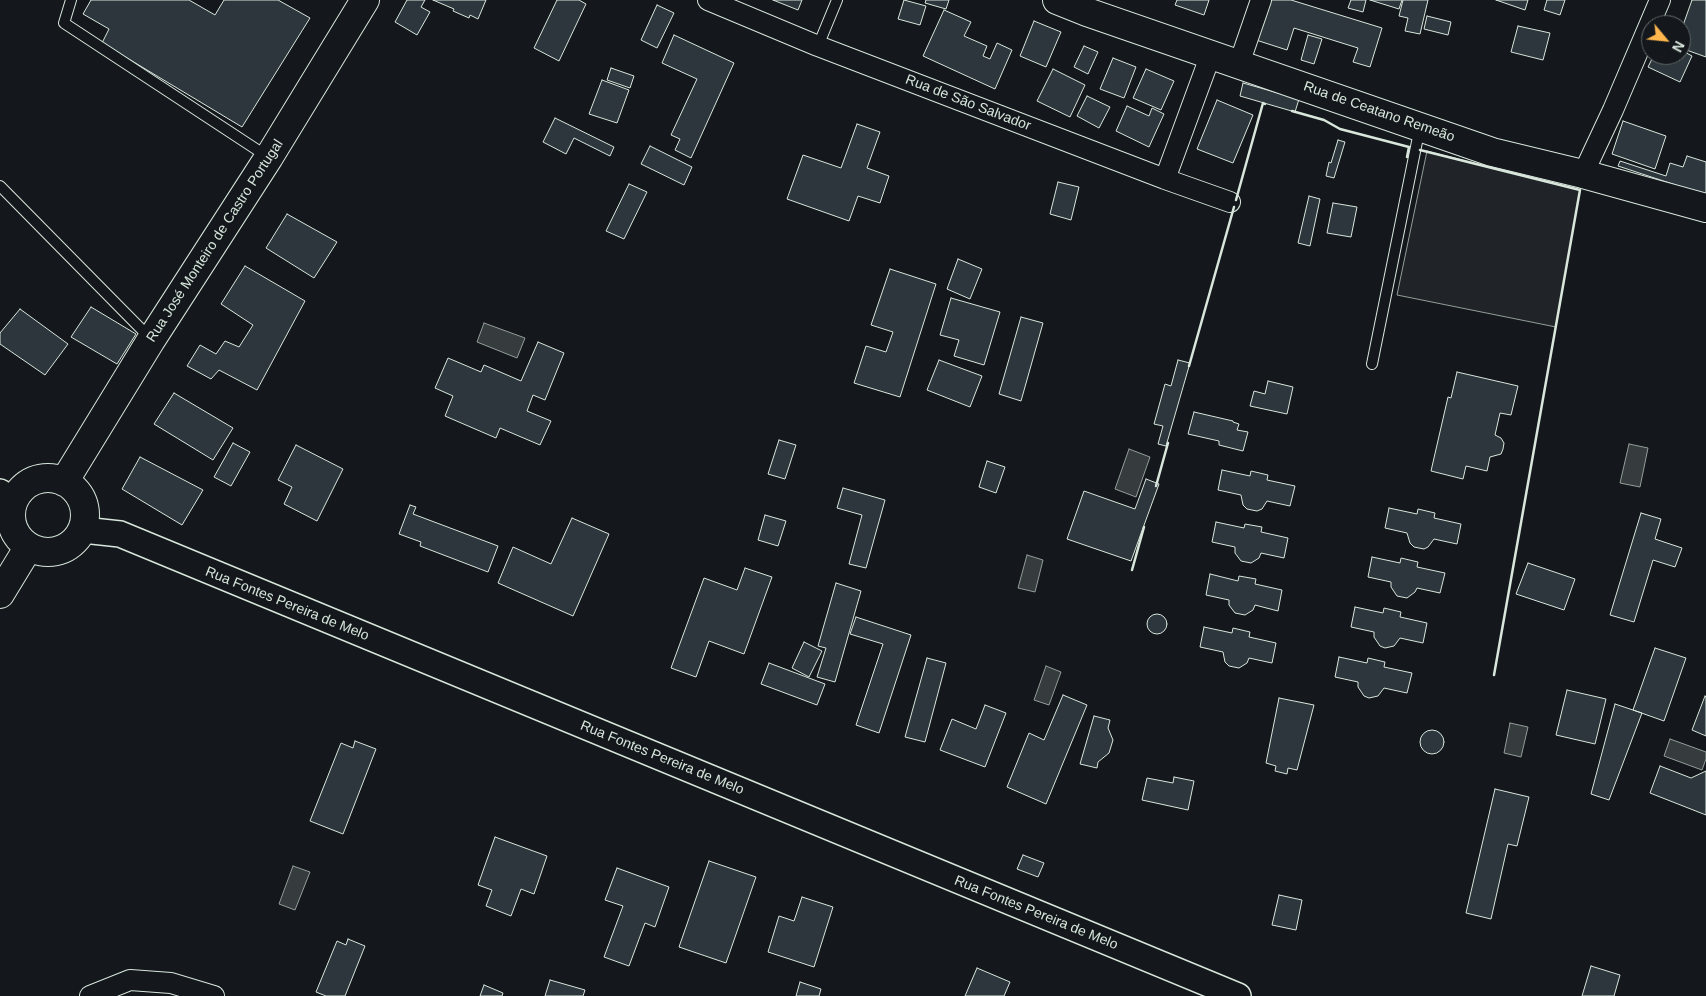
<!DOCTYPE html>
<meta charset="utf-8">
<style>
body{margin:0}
#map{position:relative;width:1706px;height:996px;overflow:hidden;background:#14181c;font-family:Helvetica,sans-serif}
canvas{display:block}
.north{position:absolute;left:1641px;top:15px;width:50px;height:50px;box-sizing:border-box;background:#14181c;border:1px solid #626a69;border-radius:50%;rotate:118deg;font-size:14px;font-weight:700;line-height:20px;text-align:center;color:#d8e6dc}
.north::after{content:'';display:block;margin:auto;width:18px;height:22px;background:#ffb74d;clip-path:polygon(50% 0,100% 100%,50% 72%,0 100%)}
</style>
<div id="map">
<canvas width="1706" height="996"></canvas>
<div class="north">N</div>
</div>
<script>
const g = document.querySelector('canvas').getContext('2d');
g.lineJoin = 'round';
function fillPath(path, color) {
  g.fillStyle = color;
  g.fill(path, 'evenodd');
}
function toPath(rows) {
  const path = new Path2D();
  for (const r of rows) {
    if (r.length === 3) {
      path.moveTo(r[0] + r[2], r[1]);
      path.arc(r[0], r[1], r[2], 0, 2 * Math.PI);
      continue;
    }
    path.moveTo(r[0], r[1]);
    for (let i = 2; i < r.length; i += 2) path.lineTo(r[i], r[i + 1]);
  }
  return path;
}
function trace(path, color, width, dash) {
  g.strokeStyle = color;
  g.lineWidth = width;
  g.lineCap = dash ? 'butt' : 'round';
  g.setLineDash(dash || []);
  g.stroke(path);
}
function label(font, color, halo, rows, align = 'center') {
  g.font = font + ' Helvetica,sans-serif';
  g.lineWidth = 4;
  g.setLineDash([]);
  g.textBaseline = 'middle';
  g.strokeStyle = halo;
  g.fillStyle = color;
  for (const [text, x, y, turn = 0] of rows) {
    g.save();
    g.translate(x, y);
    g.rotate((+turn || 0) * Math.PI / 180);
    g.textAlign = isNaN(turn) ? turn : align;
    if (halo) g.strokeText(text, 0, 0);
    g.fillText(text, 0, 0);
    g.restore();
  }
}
const green = toPath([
 [1427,151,1580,190,1556,327,1397,295,1427,151]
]);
fillPath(green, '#202428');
trace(green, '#939e99', 1);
const water = toPath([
 [484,323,525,338,517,358,477,342,484,323],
 [1629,444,1648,448,1640,487,1620,483,1629,444],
 [1129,449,1150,457,1136,497,1115,489,1129,449],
 [1027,555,1043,560,1035,592,1018,588,1027,555],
 [1046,666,1061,672,1049,705,1034,700,1046,666],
 [1510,723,1528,727,1521,757,1504,753,1510,723],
 [1670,739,1706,752,1706,759,1702,770,1664,756,1670,739],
 [293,866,310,872,295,910,279,904,293,866]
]);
fillPath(water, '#363b3e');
trace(water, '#939e99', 1);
const building = toPath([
 [91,0,189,0,215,15,224,0,278,0,310,18,242,127,102,43,109,29,83,14,91,0],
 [407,0,425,0,421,7,430,12,417,35,395,22,407,0],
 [433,0,486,0,478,19,470,15,469,18,453,11,454,9,433,0],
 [557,0,579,0,586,4,559,61,534,48,557,0],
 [773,0,802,0,798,10,773,0],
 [904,0,926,6,920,25,898,19,904,0],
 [926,0,949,0,946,9,925,3,926,0],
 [1177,0,1209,0,1204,15,1175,5,1177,0],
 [1268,0,1291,0,1382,28,1370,67,1353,62,1358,48,1294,28,1287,50,1256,40,1268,0],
 [1351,0,1366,0,1363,12,1348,8,1351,0],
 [1370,0,1402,0,1399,9,1370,0],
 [1403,0,1428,0,1420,34,1405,31,1408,18,1399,16,1403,0],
 [1496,0,1528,0,1525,10,1496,0],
 [1547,0,1565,0,1560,15,1544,10,1547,0],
 [1692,0,1706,0,1706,57,1681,48,1681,31,1692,0],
 [657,5,674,13,657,48,641,40,657,5],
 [944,10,971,22,964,36,987,46,983,56,990,59,997,43,1012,50,995,89,923,56,944,10],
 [1427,16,1451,22,1448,35,1424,29,1427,16],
 [1034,21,1061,32,1046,67,1020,56,1034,21],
 [1518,26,1550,33,1543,60,1511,52,1518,26],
 [674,35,734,63,691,158,675,150,680,139,671,135,697,79,662,63,674,35],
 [1308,35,1322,39,1314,64,1301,60,1308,35],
 [1084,46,1098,52,1088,74,1074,67,1084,46],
 [1681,50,1692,56,1680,82,1648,67,1654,55,1681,55,1681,50],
 [1113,58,1136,67,1124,98,1100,89,1113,58],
 [611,68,634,76,630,88,607,80,611,68],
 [1053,69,1085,85,1070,117,1037,101,1053,69],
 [1146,69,1174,81,1161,110,1133,98,1146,69],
 [602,80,629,90,617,123,589,114,602,80],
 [1243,83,1299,99,1295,112,1240,96,1243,83],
 [1087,96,1110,107,1099,128,1077,116,1087,96],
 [1217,100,1253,115,1233,163,1197,149,1217,100],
 [1127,106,1149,116,1152,108,1164,114,1149,147,1116,131,1127,106],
 [555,118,614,147,610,156,574,138,566,154,543,142,555,118],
 [1623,121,1666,136,1655,169,1612,154,1623,121],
 [857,124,880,132,867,168,889,176,880,203,858,196,849,221,787,199,803,155,841,168,857,124],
 [1338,140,1345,142,1334,178,1326,176,1329,162,1331,163,1338,140],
 [650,146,692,167,684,185,641,164,650,146],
 [1687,156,1706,162,1706,195,1618,166,1620,161,1666,176,1670,163,1683,167,1687,156],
 [1058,182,1079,187,1071,220,1050,214,1058,182],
 [629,184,647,192,624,239,606,231,629,184],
 [1309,196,1320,199,1310,246,1298,243,1309,196],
 [1333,203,1357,207,1351,237,1327,233,1333,203],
 [287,214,337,242,314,278,266,248,287,214],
 [958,259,982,269,970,299,947,289,958,259],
 [245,266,305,301,257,390,219,370,211,379,187,366,200,345,216,354,225,341,239,347,253,325,221,304,245,266],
 [890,269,936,284,900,397,854,383,866,346,886,352,893,332,871,325,890,269],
 [951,298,1000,312,984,365,954,356,959,340,940,335,951,298],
 [91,307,136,334,117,364,71,337,91,307],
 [20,309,68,344,45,375,0,344,0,333,20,309],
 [1021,317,1043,323,1021,401,999,394,1021,317],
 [538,342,564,353,545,400,533,395,527,411,551,421,540,445,500,428,496,438,445,416,453,396,435,388,448,358,481,372,484,365,521,381,538,342],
 [939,360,982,376,970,407,927,390,939,360],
 [1178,360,1190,363,1166,446,1158,444,1163,426,1154,424,1165,384,1171,386,1178,360],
 [1457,372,1518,386,1511,415,1500,413,1495,435,1501,438,1504,443,1503,449,1501,454,1490,457,1487,471,1466,466,1463,479,1431,471,1448,397,1451,398,1457,372],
 [1268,381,1293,387,1287,414,1250,406,1254,391,1265,394,1268,381],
 [174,393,233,428,213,460,154,424,174,393],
 [1194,412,1233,421,1233,422,1239,424,1237,430,1248,432,1243,451,1219,445,1219,441,1188,434,1194,412],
 [779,440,796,445,785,479,768,474,779,440],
 [233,443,250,452,231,486,214,477,233,443],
 [296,445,343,469,317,521,284,504,292,487,278,480,296,445],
 [140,457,203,490,182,525,122,489,140,457],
 [987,461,1005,467,996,493,979,487,987,461],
 [1222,470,1250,476,1251,471,1268,475,1267,480,1295,486,1290,506,1267,501,1262,509,1257,511,1247,509,1243,505,1241,495,1218,490,1222,470],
 [1146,479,1159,484,1131,561,1067,539,1084,491,1135,509,1146,479],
 [843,488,885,500,866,568,849,564,862,515,837,508,843,488],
 [410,505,416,507,413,514,498,546,488,572,420,546,421,542,399,534,410,505],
 [1389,508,1417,514,1418,509,1435,513,1434,518,1461,524,1457,544,1434,539,1428,547,1424,549,1414,547,1410,543,1407,533,1385,528,1389,508],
 [1641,513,1661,519,1655,539,1682,548,1675,567,1653,560,1634,622,1610,615,1641,513],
 [765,515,786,521,778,546,758,540,765,515],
 [572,518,609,534,573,616,498,583,513,547,551,564,572,518],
 [1216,522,1244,528,1245,524,1262,527,1261,532,1288,538,1284,558,1261,553,1259,558,1251,563,1241,561,1235,553,1235,547,1212,542,1216,522],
 [1372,557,1400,563,1401,558,1418,562,1417,567,1445,573,1440,593,1417,588,1415,592,1407,598,1397,596,1391,587,1391,582,1368,577,1372,557],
 [1528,563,1575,579,1564,610,1516,594,1528,563],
 [745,568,772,577,744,654,709,641,696,677,671,668,704,578,737,590,745,568],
 [1210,574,1238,581,1239,576,1256,579,1255,584,1282,590,1278,611,1255,605,1253,610,1245,615,1235,613,1229,605,1229,600,1206,595,1210,574],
 [836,583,861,591,835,682,817,677,826,648,818,646,836,583],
 [1355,607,1383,613,1384,608,1401,612,1400,617,1427,623,1423,643,1400,638,1394,646,1385,648,1380,646,1374,637,1374,632,1351,627,1355,607],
 [1157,624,10],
 [856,617,911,635,879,733,856,725,883,644,850,634,856,617],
 [1204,627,1232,633,1233,628,1250,632,1249,637,1276,643,1272,663,1249,658,1247,663,1239,668,1229,666,1225,662,1223,652,1200,647,1204,627],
 [804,642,822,651,809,677,792,668,804,642],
 [1655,648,1686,658,1664,721,1633,710,1655,648],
 [1339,657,1367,663,1368,658,1385,662,1384,667,1412,673,1407,693,1384,688,1378,696,1369,698,1364,696,1358,687,1358,682,1335,677,1339,657],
 [927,658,946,663,925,742,905,737,927,658],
 [769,663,825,684,817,705,761,684,769,663],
 [1567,690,1606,699,1595,744,1556,735,1567,690],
 [1063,695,1087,705,1046,804,1007,787,1029,733,1044,740,1063,695],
 [1705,696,1706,697,1706,736,1692,730,1705,696],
 [1279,698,1314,705,1297,770,1288,768,1287,774,1275,771,1276,766,1266,763,1279,698],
 [1615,704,1642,713,1609,800,1591,794,1615,704],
 [985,705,1006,713,985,767,940,750,952,719,976,729,985,705],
 [1094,716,1110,720,1108,728,1113,740,1109,753,1098,762,1097,768,1080,764,1094,716],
 [1432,742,12],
 [355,741,376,749,343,834,310,821,341,743,353,748,355,741],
 [1660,766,1691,778,1706,771,1706,815,1650,793,1660,766],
 [1174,777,1194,781,1188,810,1142,800,1147,778,1173,783,1174,777],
 [1495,789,1529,797,1517,846,1508,844,1491,919,1466,913,1495,789],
 [495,837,547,856,534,894,521,889,511,916,486,906,492,890,478,885,495,837],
 [1023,855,1044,863,1038,877,1017,869,1023,855],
 [709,861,756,877,726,963,679,947,709,861],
 [617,868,669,887,655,927,645,923,629,966,604,957,623,906,605,900,617,868],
 [1279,895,1302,900,1296,930,1272,925,1279,895],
 [802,897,833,907,814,967,768,952,779,916,794,921,802,897],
 [348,939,365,946,345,996,326,996,316,992,337,941,346,945,348,939],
 [1591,966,1620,975,1614,996,1582,996,1591,966],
 [977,968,1010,982,1004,996,965,996,977,968],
 [550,980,585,990,583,996,545,996,550,980],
 [800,982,821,989,819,996,796,996,800,982],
 [484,985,503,993,502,996,480,996,484,985]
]);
fillPath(building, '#2c363c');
trace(building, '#d8e6dc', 1);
const service = toPath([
 [71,0,64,23,268,157],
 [818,46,837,0],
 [0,186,151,339],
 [1372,364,1420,127]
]);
const minor = toPath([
 [708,0,818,46,1165,179,1230,202],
 [1239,64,1261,0],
 [1583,174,1613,110,1660,0],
 [1165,179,1211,54],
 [90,996,130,980,171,983,214,996]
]);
const tertiary = toPath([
 [0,492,13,501],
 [83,530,120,534,1238,996]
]);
const secondary = toPath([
 [1057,0,1087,12,1492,152,1583,174,1706,208],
 [48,515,37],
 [64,482,151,340,269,157,365,0],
 [0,594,28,548]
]);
trace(service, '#d8e6dc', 12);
trace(minor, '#d8e6dc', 22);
trace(tertiary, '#d8e6dc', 28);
trace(secondary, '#d8e6dc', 30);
trace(service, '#14181c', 10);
trace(minor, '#14181c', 20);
trace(tertiary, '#14181c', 25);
trace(secondary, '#14181c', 28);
trace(toPath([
 [1292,111,1324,120,1340,129,1409,147,1407,157],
 [1420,150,1580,190,1494,675],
 [1236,200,1263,103,1265,104],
 [1189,366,1234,207],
 [1156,486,1168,443],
 [1132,570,1144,527]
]), '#d8e6dc', 2.5);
label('14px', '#d8e6dc', '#14181c', [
 ["Rua de São Salvador",968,103,21],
 ["Rua de Ceatano Remeão",1379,112,19],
 ["Rua José Monteiro de Castro Portugal",215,241,-57],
 ["Rua Fontes Pereira de Melo",287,604,22],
 ["Rua Fontes Pereira de Melo",662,758,22],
 ["Rua Fontes Pereira de Melo",1036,913,22]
]);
</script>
